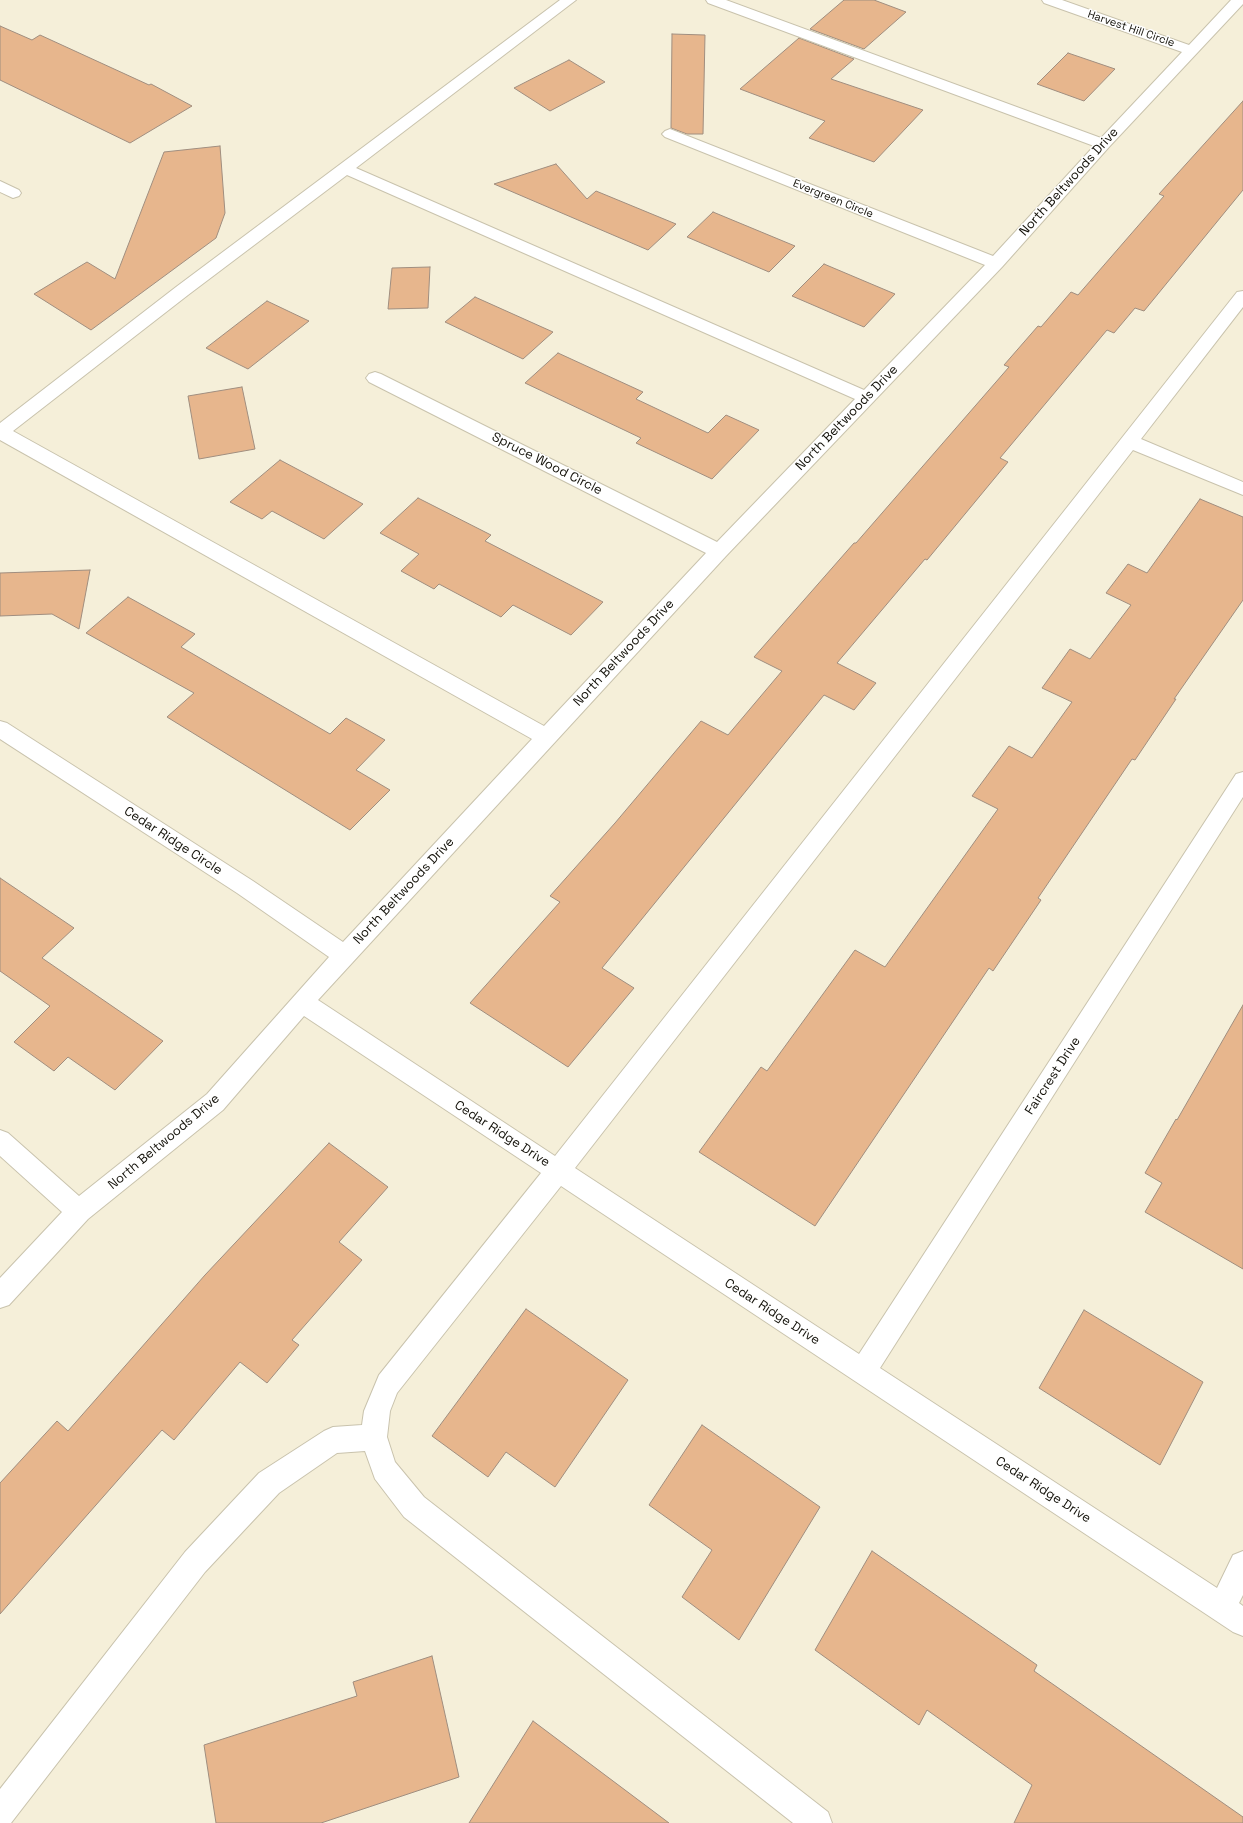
<!DOCTYPE html>
<style>
body{margin:0}
canvas{display:block;background:#f5efd9}
</style>
<canvas width="1243" height="1823"></canvas>
<script>
const g = document.querySelector('canvas').getContext('2d');
g.lineJoin = 'round';
function fillPath(path, color) {
  g.fillStyle = color;
  g.fill(path, 'evenodd');
}
function toPath(rows) {
  const path = new Path2D();
  for (const r of rows) {
    path.moveTo(r[0], r[1]);
    for (let i = 2; i < r.length; i += 2) path.lineTo(r[i], r[i + 1]);
  }
  return path;
}
function trace(path, color, width, dash) {
  g.strokeStyle = color;
  g.lineWidth = width;
  g.lineCap = dash ? 'butt' : 'round';
  g.setLineDash(dash || []);
  g.stroke(path);
}
function label(font, color, halo, rows, align = 'center') {
  g.font = font + ' "Space Grotesk",sans-serif';
  g.lineWidth = 3;
  g.setLineDash([]);
  g.textBaseline = 'middle';
  g.strokeStyle = halo;
  g.fillStyle = color;
  for (const [text, x, y, turn = 0] of rows) {
    g.save();
    g.translate(x, y);
    g.rotate((+turn || 0) * Math.PI / 180);
    g.textAlign = isNaN(turn) ? turn : align;
    if (halo) g.strokeText(text, 0, 0);
    g.fillText(text, 0, 0);
    g.restore();
  }
}
const building = toPath([
 [844,0,874,0,906,12,864,49,810,29,844,0],
 [0,26,32,40,40,35,149,85,151,84,192,106,130,143,0,80,0,26],
 [672,34,705,35,703,134,687,134,671,128,672,34],
 [799,38,854,59,831,79,923,110,874,162,809,138,825,121,740,89,799,38],
 [1068,53,1115,69,1084,101,1037,84,1068,53],
 [569,60,605,82,550,111,514,88,569,60],
 [1243,101,1243,190,1144,311,1135,308,1114,333,1107,330,1000,458,1008,462,927,560,925,559,837,663,876,683,854,710,824,695,602,968,634,988,568,1067,470,1003,560,902,550,896,615,823,701,721,728,735,782,671,754,657,854,543,856,543,1009,367,1004,365,1038,326,1041,327,1071,292,1078,295,1164,196,1159,194,1243,101],
 [220,146,225,213,216,238,91,330,34,294,87,262,115,279,164,152,220,146],
 [556,164,587,199,596,191,676,224,648,250,494,184,556,164],
 [713,212,795,246,769,272,687,237,713,212],
 [824,264,895,294,864,327,792,296,824,264],
 [430,267,428,308,388,309,392,268,430,267],
 [475,297,553,332,523,359,445,322,475,297],
 [267,301,309,321,248,369,206,348,267,301],
 [558,353,643,392,636,399,708,433,726,415,759,430,712,479,636,443,641,438,525,383,558,353],
 [242,387,255,449,199,459,188,396,242,387],
 [280,460,363,504,324,539,272,511,262,519,230,502,280,460],
 [418,498,491,535,485,541,603,602,571,635,513,605,501,617,439,584,434,589,401,571,419,554,380,533,418,498],
 [1200,499,1243,517,1243,600,1174,699,1176,699,1135,760,1132,759,1038,898,1041,900,993,971,989,968,815,1226,699,1152,761,1067,767,1071,855,950,885,967,998,809,972,796,1009,746,1032,758,1072,702,1042,688,1070,649,1090,659,1131,605,1106,593,1128,564,1147,573,1200,499],
 [90,570,79,629,52,614,0,616,0,573,90,570],
 [128,597,195,634,181,647,330,734,346,718,385,740,356,770,390,790,350,830,167,717,194,693,86,633,128,597],
 [0,878,74,928,42,958,163,1041,115,1090,68,1057,54,1071,14,1042,50,1006,0,971,0,878],
 [1243,1005,1243,1269,1145,1212,1162,1183,1145,1173,1176,1119,1177,1120,1243,1005],
 [329,1143,388,1187,339,1242,362,1260,292,1340,299,1345,267,1383,240,1362,174,1440,162,1430,0,1614,0,1483,57,1421,68,1431,205,1275,329,1143],
 [526,1309,628,1380,555,1487,506,1452,488,1477,432,1436,526,1309],
 [1084,1310,1203,1382,1160,1465,1039,1388,1084,1310],
 [702,1425,820,1507,739,1640,682,1597,712,1550,649,1505,702,1425],
 [872,1551,1037,1665,1034,1671,1243,1817,1243,1823,1014,1823,1032,1785,927,1710,919,1725,815,1650,872,1551],
 [432,1656,459,1777,321,1823,216,1823,204,1745,357,1696,353,1682,432,1656],
 [533,1721,669,1823,469,1823,533,1721]
]);
fillPath(building, '#e7b68d');
trace(building, '#a08e7f', 1);
const minor = toPath([
 [560,0,576,0,356,168,864,390,985,265,665,137,662,134,665,131,670,129,675,131,993,256,1094,146,708,3,706,0,726,0,1101,138,1182,52,1044,3,1042,0,1062,0,1189,45,1231,0,1243,0,1243,4,1109,147,1002,267,726,556,318,1000,555,1156,1237,292,1243,291,1243,307,1141,439,1243,482,1243,495,1133,450,575,1168,859,1354,1236,774,1243,772,1243,797,880,1368,1217,1588,1233,1555,1243,1551,1243,1595,1239,1603,1243,1606,1243,1636,1233,1632,561,1186,397,1393,390,1411,387,1437,395,1462,424,1497,828,1812,832,1823,793,1823,404,1517,375,1479,365,1451,337,1453,279,1493,205,1572,11,1823,0,1823,0,1789,185,1552,259,1473,324,1431,333,1427,362,1425,364,1411,379,1375,541,1173,304,1016,223,1110,88,1219,9,1305,0,1308,0,1278,62,1212,0,1156,0,1130,8,1133,79,1196,207,1094,329,957,237,893,0,739,0,721,7,723,253,881,343,942,532,739,0,440,0,423,176,287,560,0],
 [347,175,855,399,717,542,381,374,375,372,369,374,366,378,369,382,706,553,544,726,13,431,188,295,347,175],
 [0,181,19,190,21,193,19,196,13,198,0,192,0,181]
]);
trace(minor, '#c9c3ad', 2);
fillPath(minor, '#fff');
label('11px', '#121008', '#fff', [
 ["Harvest Hill Circle",1131,29,19],
 ["Evergreen Circle",833,199,22]
]);
label('13px', '#121008', '#fff', [
 ["North Beltwoods Drive",1069,182,-48],
 ["North Beltwoods Drive",847,418,-46],
 ["Spruce Wood Circle",547,464,27],
 ["North Beltwoods Drive",624,653,-47],
 ["Cedar Ridge Circle",173,841,33],
 ["North Beltwoods Drive",404,891,-47],
 ["Faircrest Drive",1053,1076,-57],
 ["Cedar Ridge Drive",502,1134,33],
 ["North Beltwoods Drive",164,1142,-40],
 ["Cedar Ridge Drive",772,1312,33],
 ["Cedar Ridge Drive",1043,1490,33]
]);
</script>
